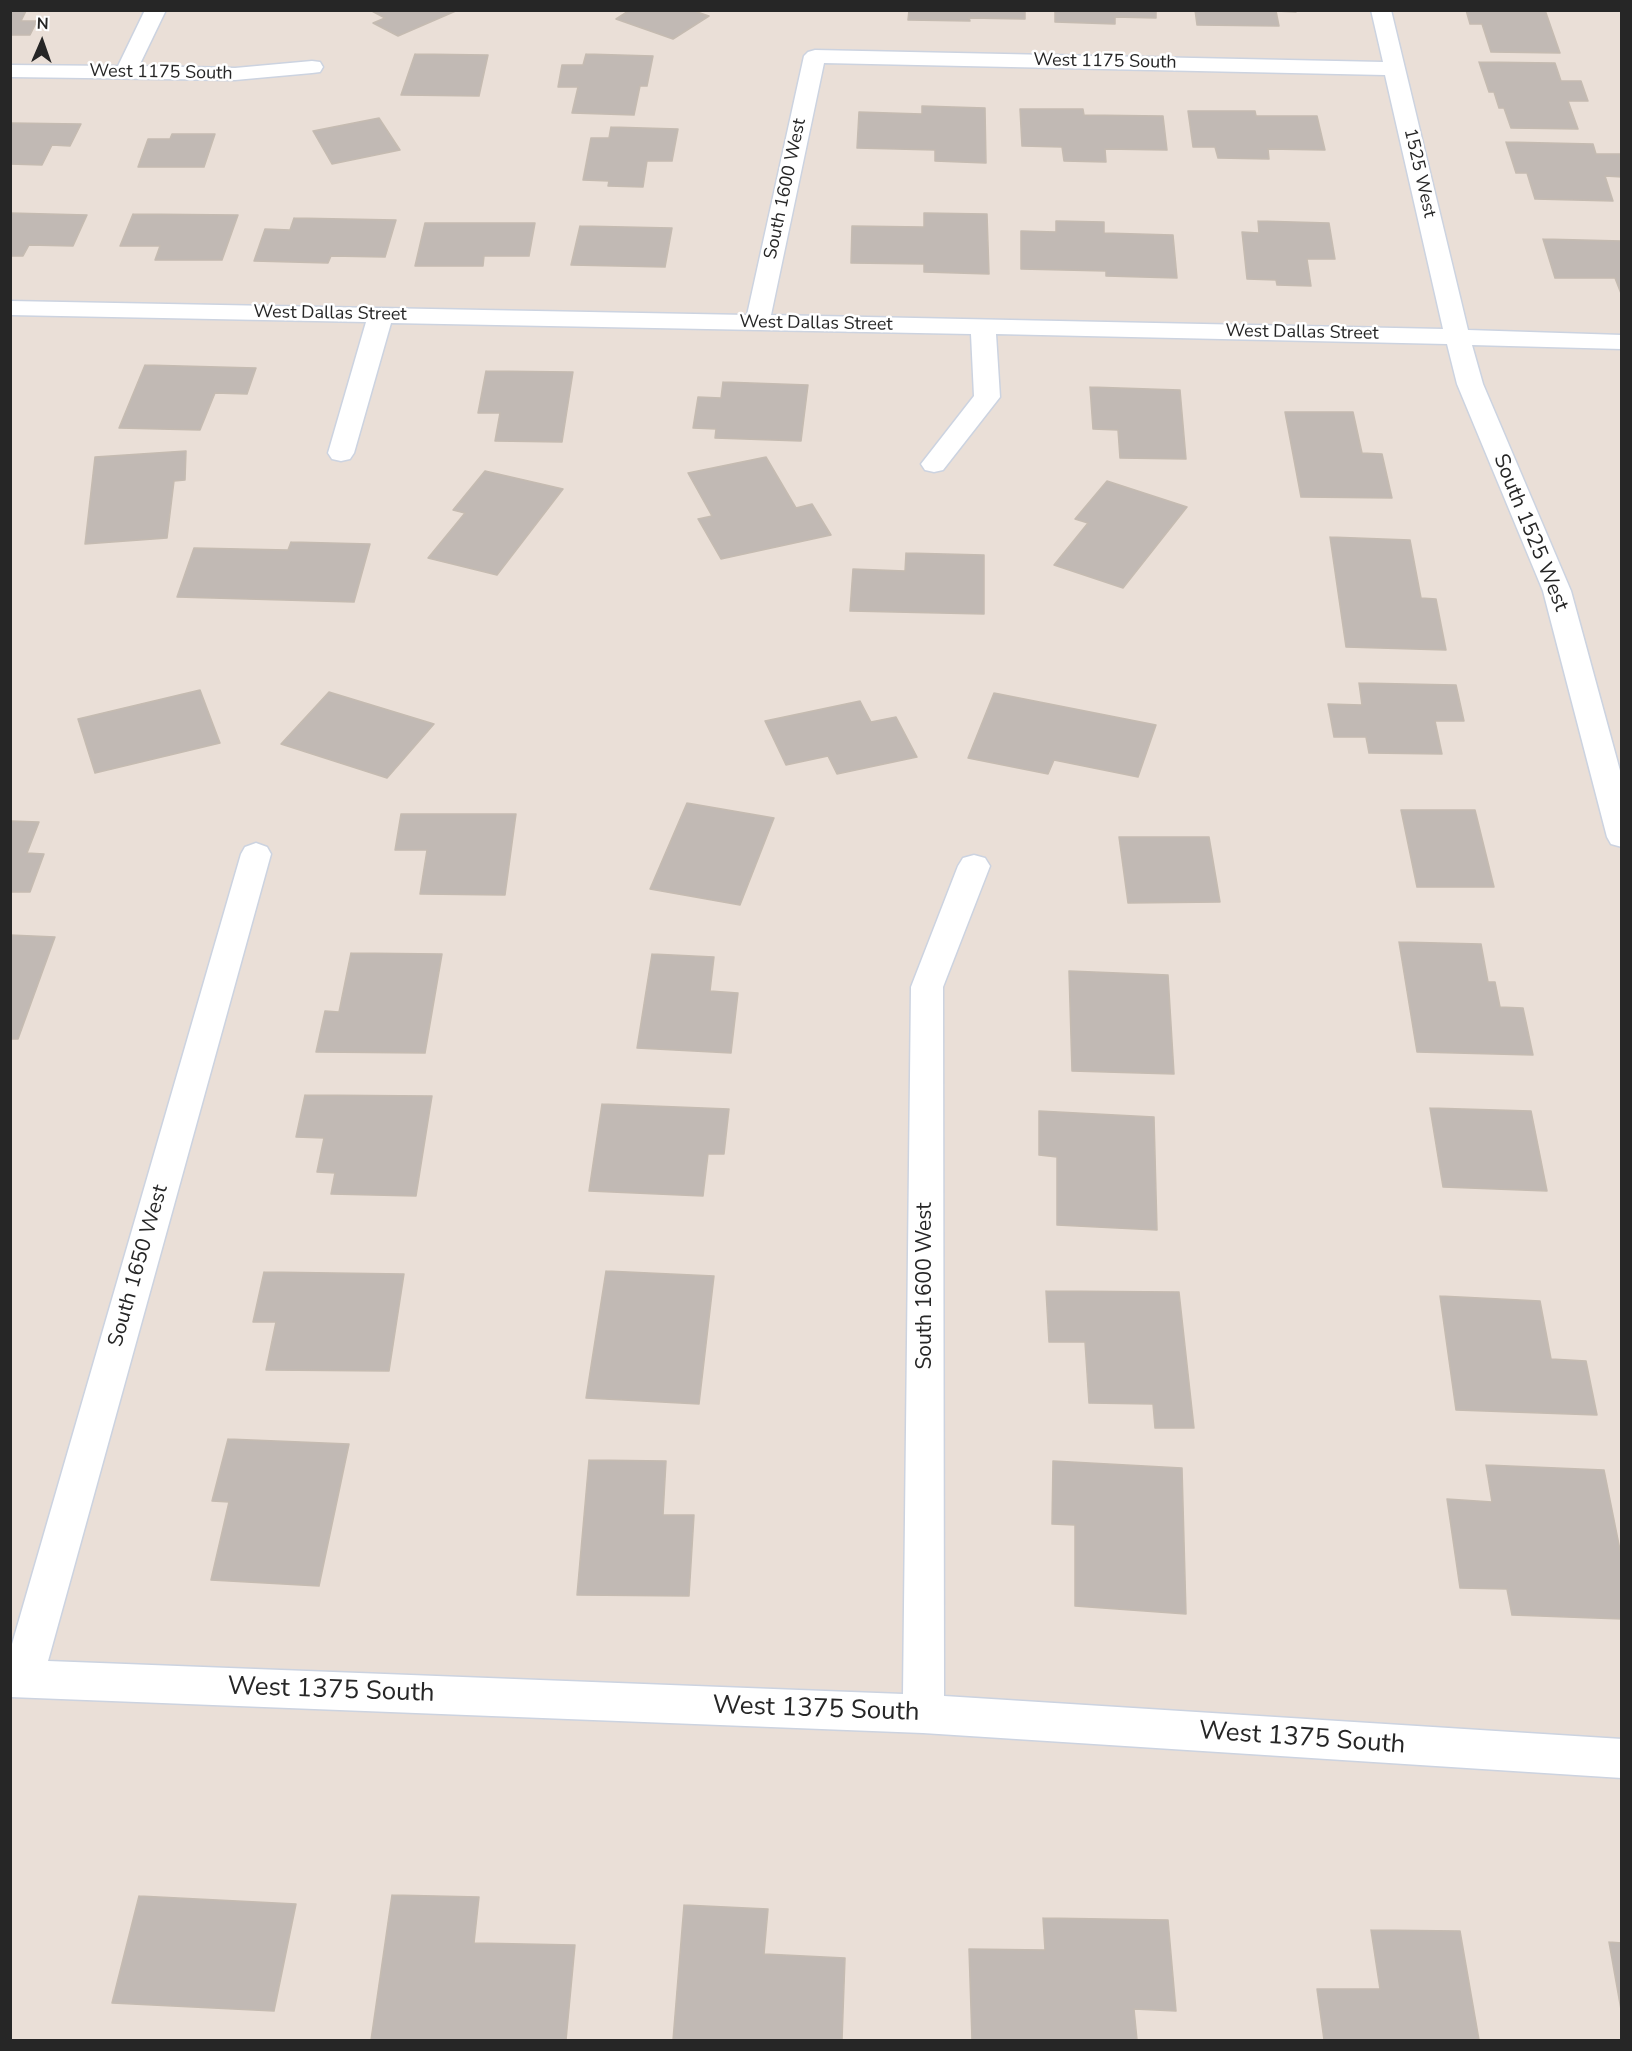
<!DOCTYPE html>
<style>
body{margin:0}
#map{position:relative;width:1632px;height:2051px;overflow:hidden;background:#eadfd7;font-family:"Nunito Sans",sans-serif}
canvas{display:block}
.frame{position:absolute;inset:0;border:12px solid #262626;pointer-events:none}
.north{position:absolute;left:12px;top:12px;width:60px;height:60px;-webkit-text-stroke:4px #fff;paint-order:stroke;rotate:2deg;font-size:16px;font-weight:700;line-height:24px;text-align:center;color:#262626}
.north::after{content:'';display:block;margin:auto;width:21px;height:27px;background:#262626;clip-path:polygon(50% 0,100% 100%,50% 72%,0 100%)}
</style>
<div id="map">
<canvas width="1632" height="2051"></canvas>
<div class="frame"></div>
<div class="north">N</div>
</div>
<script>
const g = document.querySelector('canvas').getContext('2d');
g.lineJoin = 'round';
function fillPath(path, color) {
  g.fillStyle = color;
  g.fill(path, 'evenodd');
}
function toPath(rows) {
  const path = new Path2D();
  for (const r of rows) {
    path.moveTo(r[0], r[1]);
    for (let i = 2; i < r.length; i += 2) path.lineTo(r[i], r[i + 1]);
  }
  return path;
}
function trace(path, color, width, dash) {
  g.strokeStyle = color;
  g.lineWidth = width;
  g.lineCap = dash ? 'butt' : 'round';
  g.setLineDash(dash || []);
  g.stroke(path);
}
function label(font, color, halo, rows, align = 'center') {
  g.font = font + ' "Nunito Sans",sans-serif';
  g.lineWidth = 5;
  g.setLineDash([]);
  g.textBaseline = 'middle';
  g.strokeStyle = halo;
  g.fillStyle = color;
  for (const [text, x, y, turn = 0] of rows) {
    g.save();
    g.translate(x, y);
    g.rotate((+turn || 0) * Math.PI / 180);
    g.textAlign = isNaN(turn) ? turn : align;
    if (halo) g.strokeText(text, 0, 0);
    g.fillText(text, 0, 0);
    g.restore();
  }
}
const building = toPath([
 [10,10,43,10,26,11,21,21,37,21,30,35,10,35,10,10],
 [370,10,458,10,398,36,373,23,385,18,370,10],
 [701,10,697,12,709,16,673,39,616,19,630,10,701,10],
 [909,10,1025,10,1025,19,969,18,970,21,908,20,909,10],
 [1055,10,1156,10,1156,18,1115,17,1115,24,1055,22,1055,10],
 [1195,10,1296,10,1296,12,1276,11,1279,26,1197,25,1195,10],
 [1466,10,1545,10,1560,53,1491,52,1482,24,1470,24,1466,10],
 [415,54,488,55,479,96,401,95,415,54],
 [586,54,653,56,647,86,640,86,634,115,572,113,578,87,558,87,562,65,583,65,586,54],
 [1479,62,1555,63,1561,81,1581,81,1588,101,1568,101,1578,129,1511,128,1504,108,1499,108,1494,92,1489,92,1479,62],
 [922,106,985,108,986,163,935,161,935,150,857,148,859,112,922,114,922,106],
 [1020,109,1083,109,1084,115,1163,116,1167,150,1105,149,1106,162,1064,161,1062,147,1022,146,1020,109],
 [1188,111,1255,111,1256,116,1317,116,1325,150,1268,149,1269,159,1218,158,1215,147,1193,147,1188,111],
 [379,118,400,150,332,164,313,131,379,118],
 [10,123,81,124,70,146,52,145,42,165,10,164,10,123],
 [611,127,678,129,672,161,647,161,643,187,608,186,609,181,583,180,591,138,609,138,611,127],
 [172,134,215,134,204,167,138,167,148,139,170,139,172,134],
 [1506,142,1593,144,1596,154,1620,154,1622,177,1605,176,1613,201,1535,199,1527,173,1516,173,1506,142],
 [10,213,87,215,73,246,29,245,23,256,10,256,10,213],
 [924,213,987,214,989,274,924,272,924,264,851,263,852,226,924,227,924,213],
 [133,214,238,215,222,260,155,260,160,246,120,246,133,214],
 [294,218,396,220,385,257,331,256,328,263,254,261,265,229,290,230,294,218],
 [1056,221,1104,222,1104,233,1173,235,1177,278,1106,276,1106,271,1021,269,1021,231,1056,232,1056,221],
 [1258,221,1329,223,1335,259,1307,259,1311,286,1277,285,1276,280,1247,279,1242,232,1259,233,1258,221],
 [425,223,535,223,529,256,484,256,483,266,415,266,425,223],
 [580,226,672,228,665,267,571,265,580,226],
 [1543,239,1622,241,1622,296,1615,278,1555,278,1543,239],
 [145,365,256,368,247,394,215,393,200,430,119,428,145,365],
 [486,371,573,372,562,442,495,441,500,413,478,413,486,371],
 [723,382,808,385,801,441,715,438,716,429,693,428,698,397,721,398,723,382],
 [1090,387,1180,390,1186,459,1120,458,1118,430,1093,429,1090,387],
 [1285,412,1353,412,1362,453,1382,454,1392,498,1301,497,1285,412],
 [186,451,185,480,174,481,167,538,85,544,95,457,186,451],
 [766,457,796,508,812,504,831,535,721,559,698,519,712,516,688,473,766,457],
 [485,471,563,489,497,575,428,558,465,513,453,510,485,471],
 [1107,481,1187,507,1123,588,1054,565,1088,523,1075,519,1107,481],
 [1330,537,1410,540,1421,598,1436,599,1446,650,1346,647,1330,537],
 [291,542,370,544,354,602,177,597,194,548,288,550,291,542],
 [906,553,984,555,984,614,850,611,853,569,905,571,906,553],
 [1359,683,1456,685,1464,721,1435,721,1442,754,1369,753,1366,737,1334,737,1328,704,1362,705,1359,683],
 [200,690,220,743,95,773,78,719,200,690],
 [329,692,434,724,387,778,281,744,329,692],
 [994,693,1156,725,1138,777,1054,760,1048,774,968,758,994,693],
 [860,701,871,722,896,717,917,757,837,774,828,756,786,765,765,721,860,701],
 [687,803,774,818,740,905,650,889,687,803],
 [1401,810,1475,810,1494,887,1417,887,1401,810],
 [401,814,516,814,505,895,420,894,427,850,395,850,401,814],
 [10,821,39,822,27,853,44,854,30,892,10,892,10,821],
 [1119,837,1209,837,1220,902,1128,903,1119,837],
 [10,935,55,937,18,1039,10,1039,10,935],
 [1399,942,1481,944,1488,982,1495,982,1500,1007,1523,1008,1533,1055,1417,1052,1399,942],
 [351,953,442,954,425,1053,316,1052,325,1011,339,1012,351,953],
 [652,954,714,957,710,991,738,993,731,1053,637,1048,652,954],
 [1069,971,1168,975,1174,1074,1072,1071,1069,971],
 [305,1095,432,1096,416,1196,331,1194,335,1173,317,1172,324,1138,296,1137,305,1095],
 [602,1104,729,1109,724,1154,708,1154,703,1196,589,1191,602,1104],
 [1430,1108,1531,1111,1547,1191,1443,1187,1430,1108],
 [1039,1111,1154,1117,1157,1230,1057,1225,1057,1157,1039,1155,1039,1111],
 [606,1271,714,1276,699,1404,586,1398,606,1271],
 [264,1272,404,1274,389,1371,266,1370,276,1322,253,1322,264,1272],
 [1046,1291,1179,1292,1194,1428,1155,1428,1153,1404,1089,1403,1085,1342,1049,1342,1046,1291],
 [1440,1296,1540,1301,1551,1359,1586,1361,1597,1415,1456,1410,1440,1296],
 [228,1439,349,1444,319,1586,211,1580,229,1502,212,1501,228,1439],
 [589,1460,666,1461,663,1515,694,1515,689,1596,577,1595,589,1460],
 [1053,1461,1182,1468,1186,1614,1075,1606,1075,1525,1052,1524,1053,1461],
 [1486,1465,1604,1470,1622,1560,1622,1619,1512,1615,1507,1589,1460,1588,1447,1499,1492,1502,1486,1465],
 [392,1895,479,1897,474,1943,575,1945,566,2040,371,2040,392,1895],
 [139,1896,296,1904,274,2011,112,2003,139,1896],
 [684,1905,768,1909,764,1954,845,1958,842,2040,673,2040,684,1905],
 [1043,1918,1168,1920,1176,2011,1134,2009,1137,2040,972,2040,969,1949,1045,1950,1043,1918],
 [1371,1930,1460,1931,1479,2040,1324,2040,1317,1989,1380,1989,1371,1930],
 [1609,1942,1622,1943,1622,2015,1609,1942]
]);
fillPath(building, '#c1b9b4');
trace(building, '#c5bbb1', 1.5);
const street = toPath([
 [145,10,166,10,139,66,235,68,312,61,320,62,323,67,320,72,312,73,235,80,10,77,10,65,118,66,145,10],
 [1371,10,1391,10,1468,330,1622,335,1622,349,1472,345,1483,384,1571,591,1622,778,1622,847,1611,844,1607,837,1543,591,1457,384,1447,344,996,334,1000,397,943,470,934,472,925,470,921,464,974,396,971,334,391,323,354,453,350,459,341,461,332,459,328,453,366,322,10,315,10,301,747,315,804,56,808,52,815,50,1383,62,1371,10],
 [824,63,1385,75,1443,329,771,315,824,63],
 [256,843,267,847,271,854,48,1661,903,1694,911,987,958,866,963,858,974,855,985,858,990,866,943,987,944,1696,1622,1739,1622,1778,923,1733,10,1697,10,1651,241,854,245,847,256,843]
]);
trace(street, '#ccd3e0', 3);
fillPath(street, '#fff');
label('18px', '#262626', '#fff', [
 ["West 1175 South",1105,62,1],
 ["West 1175 South",161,73,1],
 ["1525 West",1419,173,77],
 ["South 1600 West",786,189,-78],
 ["West Dallas Street",330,314,1],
 ["West Dallas Street",816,324,1],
 ["West Dallas Street",1302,333,1]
]);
label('21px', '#262626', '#fff', [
 ["South 1525 West",1530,533,68],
 ["South 1650 West",139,1266,-74],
 ["South 1600 West",926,1286,-90]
]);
label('26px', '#262626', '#fff', [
 ["West 1375 South",331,1691,2],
 ["West 1375 South",816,1710,2],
 ["West 1375 South",1302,1739,4]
]);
</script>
